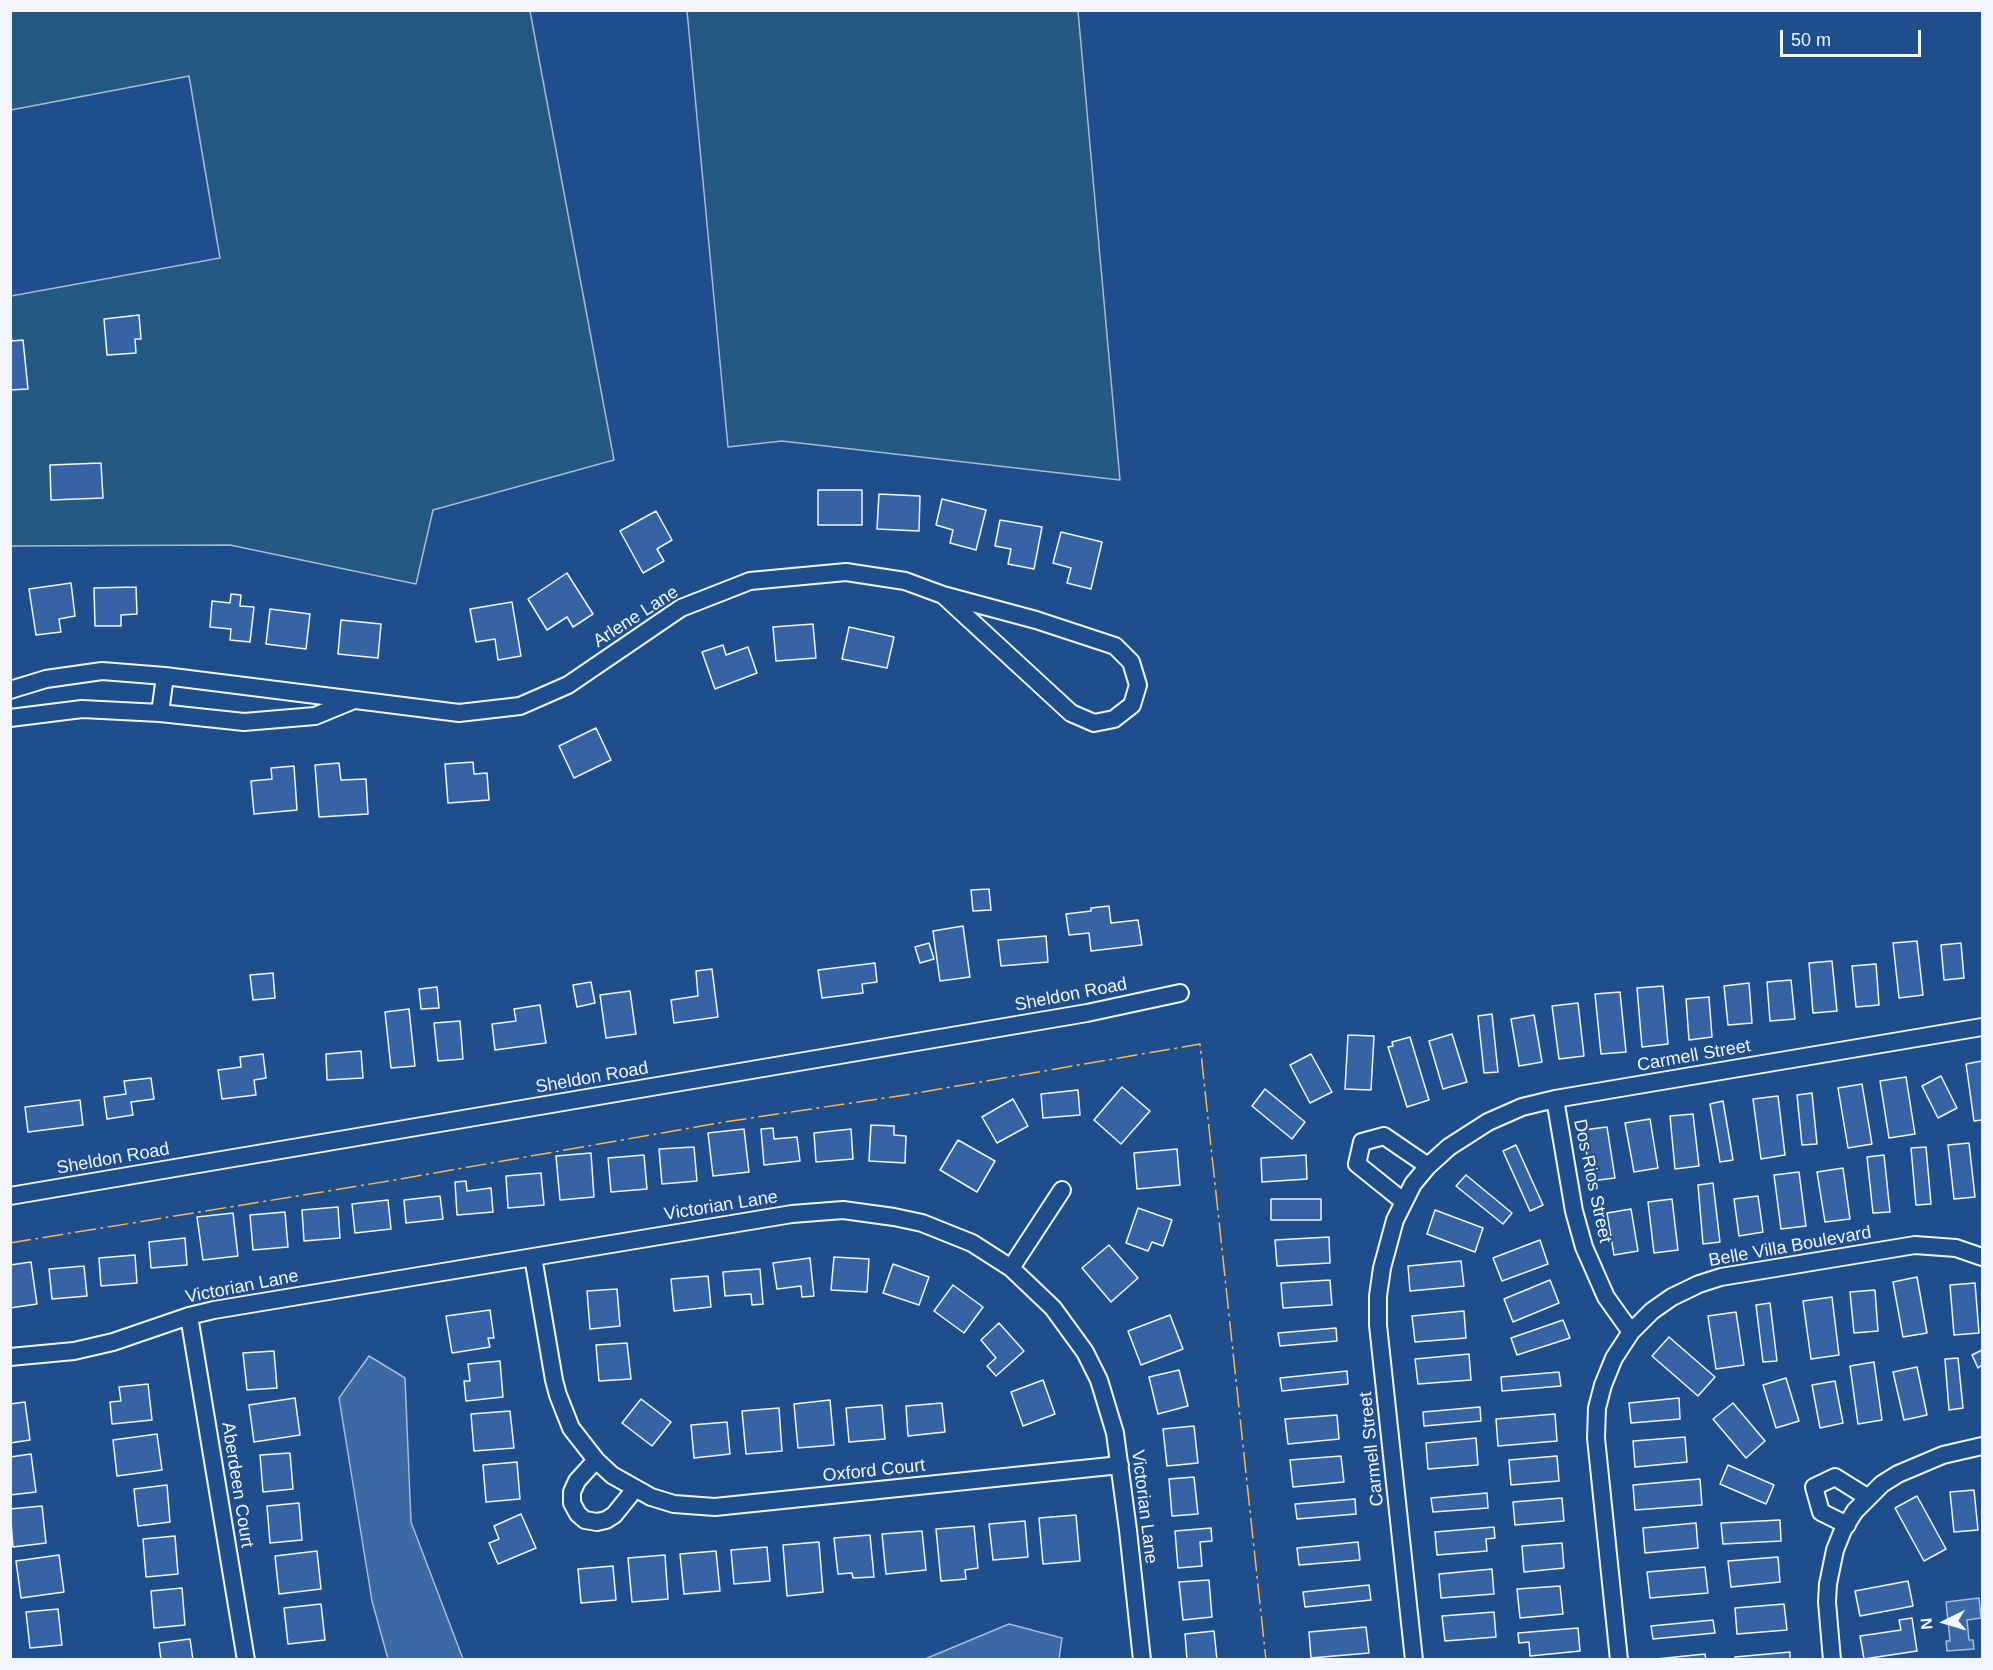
<!DOCTYPE html>
<style>
body{margin:0}
#map{position:relative;width:1993px;height:1670px;overflow:hidden;background:#1f4e8c;font-family:Arial,sans-serif}
canvas{display:block}
.frame{position:absolute;inset:0;border:12px solid #f2f6ff;pointer-events:none}
.north{position:absolute;left:1915px;top:1592px;width:60px;height:60px;-webkit-text-stroke:4px #1f4e8c;paint-order:stroke;rotate:265deg;font-size:16px;font-weight:700;line-height:24px;text-align:center;color:#f2f6ff}
.north::after{content:'';display:block;margin:auto;width:21px;height:27px;background:#f2f6ff;clip-path:polygon(50% 0,100% 100%,50% 72%,0 100%)}
.scale{position:absolute;left:1780px;top:30px;width:141px;height:27px;box-sizing:border-box;border:3px solid #f2f6ff;border-top:0;padding-left:8px;font-size:18px;line-height:21px;white-space:nowrap;color:#f2f6ff;-webkit-text-stroke:4px #1f4e8c;paint-order:stroke}
</style>
<div id="map">
<canvas width="1993" height="1670"></canvas>
<div class="frame"></div>
<div class="north">N</div>
<div class="scale">50 m</div>
</div>
<script>
const g = document.querySelector('canvas').getContext('2d');
g.lineJoin = 'round';
function fillPath(path, color) {
  g.fillStyle = color;
  g.fill(path, 'evenodd');
}
function toPath(rows) {
  const path = new Path2D();
  for (const r of rows) {
    path.moveTo(r[0], r[1]);
    for (let i = 2; i < r.length; i += 2) path.lineTo(r[i], r[i + 1]);
  }
  return path;
}
function trace(path, color, width, dash) {
  g.strokeStyle = color;
  g.lineWidth = width;
  g.lineCap = dash ? 'butt' : 'round';
  g.setLineDash(dash || []);
  g.stroke(path);
}
function label(font, color, halo, rows, align = 'center') {
  g.font = font + ' Arial,sans-serif';
  g.lineWidth = 4.5;
  g.setLineDash([]);
  g.textBaseline = 'middle';
  g.strokeStyle = halo;
  g.fillStyle = color;
  for (const [text, x, y, turn = 0] of rows) {
    g.save();
    g.translate(x, y);
    g.rotate((+turn || 0) * Math.PI / 180);
    g.textAlign = isNaN(turn) ? turn : align;
    if (halo) g.strokeText(text, 0, 0);
    g.fillText(text, 0, 0);
    g.restore();
  }
}
const green = toPath([
 [11,11,530,11,614,460,433,510,416,584,230,545,11,546,11,296,220,258,189,76,11,110,11,11],
 [687,11,1078,11,1120,480,782,441,728,447,687,11]
]);
fillPath(green, '#245a82');
trace(green, '#a8bbd7', 1.5);
const water = toPath([
 [369,1356,405,1378,411,1522,463,1659,388,1659,372,1601,339,1398,369,1356],
 [1979,1598,1981,1618,1967,1620,1969,1640,1973,1640,1974,1649,1947,1651,1946,1641,1950,1641,1946,1602,1979,1598],
 [1009,1624,1062,1638,1059,1659,925,1659,1009,1624]
]);
fillPath(water, '#3b69a3');
trace(water, '#a8bbd7', 1.5);
const building = toPath([
 [139,315,141,339,135,339,136,353,107,355,104,319,139,315],
 [10,331,12,341,23,340,28,389,10,390,10,331],
 [101,463,103,498,51,500,50,465,101,463],
 [818,490,862,490,862,525,818,525,818,490],
 [879,494,920,496,919,531,877,529,879,494],
 [942,499,986,510,976,550,950,543,953,530,936,525,942,499],
 [656,511,672,540,657,549,664,561,643,573,620,531,656,511],
 [1000,520,1042,527,1034,569,1008,564,1011,549,995,546,1000,520],
 [1061,532,1102,542,1091,589,1067,583,1071,568,1053,563,1061,532],
 [567,573,593,614,573,627,567,617,547,630,528,599,567,573],
 [71,583,75,616,59,619,61,632,36,635,29,589,71,583],
 [136,587,137,614,121,615,121,626,95,626,94,588,136,587],
 [231,594,241,595,240,606,254,607,250,642,230,640,231,629,210,627,212,601,230,603,231,594],
 [512,602,521,656,498,660,495,639,476,642,470,609,512,602],
 [270,609,310,614,306,649,266,644,270,609],
 [341,620,381,624,378,658,338,654,341,620],
 [813,624,816,658,776,661,773,627,813,624],
 [849,627,894,637,887,668,842,659,849,627],
 [723,645,726,655,748,647,757,673,715,689,702,652,723,645],
 [596,728,611,760,574,778,559,746,596,728],
 [473,762,474,774,487,773,489,800,448,803,445,764,473,762],
 [339,763,341,780,366,779,368,814,319,817,315,765,339,763],
 [294,766,297,810,254,814,251,781,272,779,271,768,294,766],
 [989,889,991,910,973,911,971,890,989,889],
 [1109,906,1111,923,1138,920,1142,945,1091,951,1089,933,1069,935,1066,914,1091,911,1091,908,1109,906],
 [963,926,970,977,940,981,933,931,963,926],
 [1046,936,1048,962,1001,966,998,940,1046,936],
 [1917,941,1923,995,1899,998,1893,943,1917,941],
 [929,943,934,959,920,963,915,947,929,943],
 [1961,943,1964,978,1944,980,1941,945,1961,943],
 [1832,961,1837,1011,1813,1013,1809,963,1832,961],
 [875,963,877,982,862,984,863,993,822,998,818,970,875,963],
 [1876,964,1879,1005,1856,1007,1852,966,1876,964],
 [712,969,718,1017,674,1023,671,1000,698,996,696,971,712,969],
 [273,973,275,998,253,1000,250,975,273,973],
 [1791,980,1795,1019,1770,1021,1767,982,1791,980],
 [591,982,595,1003,577,1007,573,985,591,982],
 [1749,983,1752,1023,1728,1025,1724,986,1749,983],
 [1663,986,1668,1044,1642,1047,1637,988,1663,986],
 [437,987,439,1008,421,1009,419,989,437,987],
 [630,991,636,1034,606,1038,600,995,630,991],
 [1620,992,1626,1052,1601,1054,1595,994,1620,992],
 [1709,997,1712,1037,1689,1040,1686,999,1709,997],
 [1578,1003,1584,1056,1559,1059,1552,1006,1578,1003],
 [540,1005,546,1043,495,1050,492,1024,516,1021,514,1009,540,1005],
 [409,1009,415,1066,391,1068,385,1012,409,1009],
 [1492,1014,1498,1072,1484,1073,1478,1016,1492,1014],
 [1534,1015,1542,1062,1519,1066,1511,1019,1534,1015],
 [460,1021,463,1059,438,1061,434,1023,460,1021],
 [1452,1034,1467,1082,1443,1089,1429,1041,1452,1034],
 [1348,1035,1374,1036,1371,1090,1345,1089,1348,1035],
 [1410,1037,1429,1100,1407,1107,1388,1047,1393,1046,1392,1042,1410,1037],
 [361,1051,363,1078,327,1080,326,1054,361,1051],
 [263,1054,266,1078,254,1080,256,1095,222,1099,218,1070,241,1067,240,1057,263,1054],
 [1311,1054,1332,1092,1310,1103,1290,1065,1311,1054],
 [1982,1061,1982,1120,1974,1121,1966,1064,1982,1061],
 [1941,1076,1957,1108,1938,1118,1922,1086,1941,1076],
 [1906,1077,1915,1134,1889,1138,1880,1081,1906,1077],
 [151,1078,154,1099,131,1102,133,1115,107,1119,104,1097,126,1094,124,1081,151,1078],
 [1862,1084,1872,1144,1848,1148,1838,1088,1862,1084],
 [1122,1087,1150,1111,1121,1144,1094,1120,1122,1087],
 [1265,1089,1305,1122,1292,1139,1252,1106,1265,1089],
 [1078,1090,1080,1115,1043,1118,1041,1094,1078,1090],
 [1812,1093,1817,1144,1802,1145,1797,1095,1812,1093],
 [1778,1096,1785,1155,1761,1159,1753,1099,1778,1096],
 [1013,1099,1028,1126,997,1143,982,1117,1013,1099],
 [80,1100,83,1125,28,1132,25,1107,80,1100],
 [1723,1101,1733,1160,1720,1162,1710,1104,1723,1101],
 [1693,1114,1699,1166,1675,1169,1670,1116,1693,1114],
 [1650,1119,1658,1168,1634,1172,1625,1123,1650,1119],
 [871,1125,894,1126,894,1135,906,1136,905,1163,869,1161,871,1125],
 [1607,1127,1615,1178,1591,1181,1583,1130,1607,1127],
 [773,1128,774,1139,797,1137,800,1161,764,1165,761,1129,773,1128],
 [744,1129,749,1172,713,1176,708,1133,744,1129],
 [851,1129,853,1159,816,1162,814,1133,851,1129],
 [958,1140,995,1161,977,1192,940,1170,958,1140],
 [1969,1143,1975,1197,1954,1199,1948,1145,1969,1143],
 [1516,1145,1543,1205,1530,1211,1503,1151,1516,1145],
 [694,1147,697,1181,662,1184,659,1149,694,1147],
 [1926,1147,1931,1204,1916,1205,1911,1148,1926,1147],
 [1177,1149,1180,1185,1137,1189,1134,1153,1177,1149],
 [591,1153,594,1197,560,1200,556,1156,591,1153],
 [644,1155,647,1189,611,1192,608,1158,644,1155],
 [1306,1155,1307,1179,1262,1182,1261,1158,1306,1155],
 [1884,1155,1890,1212,1873,1213,1867,1157,1884,1155],
 [1843,1168,1850,1219,1825,1222,1817,1172,1843,1168],
 [1799,1172,1806,1226,1781,1229,1774,1175,1799,1172],
 [541,1173,544,1205,508,1208,506,1176,541,1173],
 [1466,1175,1512,1213,1503,1224,1456,1186,1466,1175],
 [466,1181,467,1191,491,1188,493,1212,457,1215,455,1182,466,1181],
 [1713,1183,1720,1242,1703,1244,1698,1185,1713,1183],
 [440,1196,443,1219,406,1223,404,1200,440,1196],
 [1758,1196,1763,1232,1739,1236,1734,1199,1758,1196],
 [1271,1199,1321,1199,1321,1220,1271,1220,1271,1199],
 [1672,1199,1678,1250,1654,1253,1648,1202,1672,1199],
 [388,1200,391,1229,355,1233,352,1204,388,1200],
 [338,1207,340,1238,304,1241,302,1210,338,1207],
 [1138,1208,1172,1220,1163,1246,1152,1242,1148,1251,1126,1243,1138,1208],
 [1631,1209,1638,1251,1614,1255,1607,1213,1631,1209],
 [1435,1210,1483,1228,1475,1252,1427,1234,1435,1210],
 [285,1212,288,1247,253,1250,250,1215,285,1212],
 [233,1213,238,1256,203,1260,197,1217,233,1213],
 [1329,1237,1330,1263,1277,1266,1275,1240,1329,1237],
 [185,1238,187,1265,151,1268,149,1242,185,1238],
 [1540,1240,1548,1264,1502,1281,1493,1258,1540,1240],
 [1109,1245,1138,1278,1111,1302,1082,1268,1109,1245],
 [135,1255,137,1283,101,1286,99,1258,135,1255],
 [834,1257,869,1259,867,1292,831,1290,834,1257],
 [810,1258,814,1296,802,1297,801,1286,777,1289,773,1263,810,1258],
 [1461,1261,1464,1286,1410,1291,1408,1266,1461,1261],
 [31,1262,37,1304,10,1308,10,1265,31,1262],
 [893,1264,929,1277,919,1305,883,1293,893,1264],
 [84,1266,87,1296,52,1299,49,1269,84,1266],
 [760,1269,763,1304,752,1305,751,1294,725,1296,723,1272,760,1269],
 [708,1276,711,1307,674,1311,671,1279,708,1276],
 [1917,1277,1927,1333,1903,1337,1893,1282,1917,1277],
 [1330,1280,1332,1305,1283,1308,1281,1283,1330,1280],
 [1550,1280,1559,1303,1513,1322,1504,1299,1550,1280],
 [1975,1283,1979,1333,1954,1335,1950,1285,1975,1283],
 [953,1285,983,1307,964,1333,934,1311,953,1285],
 [617,1289,620,1326,590,1329,587,1291,617,1289],
 [1875,1290,1878,1331,1854,1333,1850,1292,1875,1290],
 [1832,1297,1839,1355,1811,1359,1803,1301,1832,1297],
 [1770,1303,1777,1361,1763,1362,1756,1305,1770,1303],
 [490,1310,494,1338,488,1338,490,1347,452,1353,446,1316,490,1310],
 [1464,1311,1466,1338,1415,1342,1412,1316,1464,1311],
 [1736,1312,1744,1365,1716,1369,1708,1316,1736,1312],
 [1170,1315,1183,1349,1141,1365,1128,1331,1170,1315],
 [1563,1320,1570,1338,1517,1355,1511,1338,1563,1320],
 [999,1323,1024,1351,996,1376,987,1366,996,1358,981,1340,999,1323],
 [1336,1328,1337,1341,1280,1346,1278,1333,1336,1328],
 [1669,1337,1715,1377,1698,1396,1652,1356,1669,1337],
 [627,1343,631,1379,599,1381,596,1345,627,1343],
 [1982,1350,1982,1365,1978,1368,1972,1355,1982,1350],
 [274,1351,277,1388,247,1390,243,1353,274,1351],
 [1469,1354,1471,1380,1418,1384,1415,1359,1469,1354],
 [1958,1358,1963,1408,1949,1410,1945,1359,1958,1358],
 [500,1361,503,1397,466,1401,464,1381,470,1381,468,1364,500,1361],
 [1874,1362,1882,1420,1858,1424,1850,1366,1874,1362],
 [1917,1367,1927,1415,1904,1420,1893,1372,1917,1367],
 [1179,1370,1188,1406,1158,1414,1149,1377,1179,1370],
 [1347,1371,1348,1384,1282,1391,1280,1378,1347,1371],
 [1559,1372,1561,1386,1502,1391,1501,1377,1559,1372],
 [1786,1378,1799,1421,1776,1428,1763,1385,1786,1378],
 [1043,1380,1055,1414,1023,1426,1011,1392,1043,1380],
 [1835,1381,1843,1423,1820,1428,1812,1385,1835,1381],
 [148,1384,152,1420,112,1424,110,1402,121,1401,119,1387,148,1384],
 [295,1398,300,1435,254,1442,249,1405,295,1398],
 [1679,1398,1680,1419,1631,1423,1629,1403,1679,1398],
 [641,1399,671,1422,652,1446,622,1423,641,1399],
 [830,1400,834,1445,798,1448,794,1404,830,1400],
 [25,1402,30,1440,10,1443,10,1404,25,1402],
 [942,1403,945,1432,908,1436,906,1406,942,1403],
 [1733,1403,1765,1441,1746,1458,1713,1419,1733,1403],
 [882,1405,885,1439,849,1442,846,1408,882,1405],
 [1480,1407,1481,1421,1424,1426,1423,1412,1480,1407],
 [779,1408,782,1451,746,1454,742,1411,779,1408],
 [510,1411,514,1448,474,1451,471,1414,510,1411],
 [1555,1414,1557,1441,1498,1446,1496,1419,1555,1414],
 [1337,1415,1339,1439,1288,1444,1285,1419,1337,1415],
 [727,1422,730,1454,694,1458,691,1425,727,1422],
 [1194,1426,1198,1463,1167,1466,1163,1429,1194,1426],
 [157,1434,162,1470,117,1476,113,1440,157,1434],
 [1685,1437,1687,1462,1635,1467,1633,1441,1685,1437],
 [1476,1438,1478,1465,1428,1469,1426,1443,1476,1438],
 [290,1453,293,1489,263,1492,260,1455,290,1453],
 [31,1454,36,1492,10,1495,10,1457,31,1454],
 [1341,1456,1344,1482,1293,1487,1290,1460,1341,1456],
 [1557,1456,1559,1481,1511,1485,1509,1460,1557,1456],
 [517,1462,520,1499,486,1502,483,1465,517,1462],
 [1728,1465,1774,1485,1766,1504,1720,1484,1728,1465],
 [1194,1477,1198,1514,1172,1516,1169,1479,1194,1477],
 [1700,1479,1702,1505,1635,1510,1633,1485,1700,1479],
 [167,1485,170,1522,138,1526,134,1489,167,1485],
 [1974,1490,1978,1530,1954,1532,1950,1492,1974,1490],
 [1487,1493,1488,1508,1433,1512,1431,1498,1487,1493],
 [1917,1496,1946,1549,1924,1561,1895,1508,1917,1496],
 [1562,1498,1564,1521,1515,1525,1513,1502,1562,1498],
 [1355,1499,1356,1514,1297,1519,1295,1504,1355,1499],
 [299,1503,302,1540,270,1543,267,1506,299,1503],
 [42,1506,46,1543,13,1547,10,1509,42,1506],
 [521,1514,536,1548,498,1564,489,1543,499,1539,494,1526,521,1514],
 [1076,1515,1080,1561,1043,1564,1039,1518,1076,1515],
 [1780,1520,1781,1541,1723,1544,1721,1523,1780,1520],
 [1025,1521,1028,1557,993,1560,989,1524,1025,1521],
 [1696,1523,1698,1548,1645,1553,1643,1528,1696,1523],
 [974,1526,978,1568,965,1570,966,1579,941,1581,936,1529,974,1526],
 [1494,1527,1495,1538,1486,1539,1487,1551,1437,1555,1435,1532,1494,1527],
 [1211,1528,1212,1541,1200,1542,1202,1566,1178,1568,1175,1531,1211,1528],
 [922,1531,926,1570,886,1574,882,1534,922,1531],
 [870,1535,874,1577,853,1578,852,1573,838,1574,834,1538,870,1535],
 [175,1536,178,1574,146,1577,143,1539,175,1536],
 [819,1542,823,1592,787,1596,783,1545,819,1542],
 [1358,1542,1360,1560,1299,1565,1297,1548,1358,1542],
 [1562,1543,1564,1568,1524,1572,1522,1546,1562,1543],
 [767,1547,770,1581,734,1584,731,1550,767,1547],
 [317,1551,321,1589,279,1594,275,1556,317,1551],
 [716,1551,720,1591,684,1594,680,1554,716,1551],
 [59,1555,64,1592,21,1598,16,1561,59,1555],
 [665,1555,668,1599,632,1602,628,1558,665,1555],
 [1778,1557,1780,1582,1731,1587,1728,1561,1778,1557],
 [613,1566,616,1600,581,1603,578,1569,613,1566],
 [1705,1567,1708,1593,1650,1598,1647,1572,1705,1567],
 [1492,1569,1494,1594,1441,1598,1439,1574,1492,1569],
 [1209,1580,1212,1617,1183,1620,1179,1582,1209,1580],
 [1908,1581,1913,1606,1860,1616,1855,1591,1908,1581],
 [1369,1585,1371,1600,1305,1607,1303,1592,1369,1585],
 [1560,1586,1563,1614,1520,1618,1517,1589,1560,1586],
 [182,1588,185,1625,154,1628,151,1591,182,1588],
 [321,1604,325,1640,288,1644,284,1608,321,1604],
 [1784,1604,1787,1630,1737,1634,1735,1608,1784,1604],
 [58,1609,62,1645,30,1648,26,1612,58,1609],
 [1494,1612,1496,1637,1445,1641,1442,1616,1494,1612],
 [1912,1618,1917,1651,1864,1659,1860,1636,1901,1630,1899,1620,1912,1618],
 [1713,1620,1715,1633,1653,1639,1651,1626,1713,1620],
 [1366,1627,1369,1653,1311,1658,1309,1632,1366,1627],
 [1578,1628,1580,1651,1530,1656,1529,1642,1519,1643,1518,1633,1578,1628],
 [1214,1631,1217,1660,1187,1660,1185,1634,1214,1631],
 [190,1639,193,1660,161,1660,159,1643,190,1639],
 [1790,1652,1790,1660,1735,1660,1735,1657,1790,1652],
 [1705,1654,1706,1660,1656,1660,1656,1659,1705,1654]
]);
fillPath(building, '#3563a3');
trace(building, '#f2f6ff', 1.5);
const minor = toPath([
 [10,690,46,679,102,671,165,676,459,713,520,706,568,685,681,608,750,581,846,572,905,581,943,595,1036,620,1115,646,1131,662,1138,685,1132,705,1114,719,1094,723,1071,713,943,595],
 [160,713,165,676],
 [10,718,82,709,160,713,244,722,315,716,354,700],
 [1555,1099,1574,1211,1584,1247,1606,1297,1631,1332],
 [10,1196,1087,1013,1180,993],
 [1403,1201,1357,1164,1362,1142,1384,1136,1428,1166],
 [533,1257,554,1380,558,1395,571,1428,596,1460,612,1475,651,1497,674,1504,715,1507,1120,1465],
 [1011,1268,1062,1190],
 [189,1316,246,1660],
 [10,1357,74,1351,113,1342,189,1316,214,1310,792,1214,843,1210,894,1217,922,1223,972,1243,1011,1268,1053,1308,1085,1352,1099,1380,1115,1433,1128,1530,1142,1660],
 [596,1460,577,1481,572,1492,572,1503,578,1514,585,1520,597,1522,606,1520,614,1515,635,1489],
 [1847,1525,1821,1512,1814,1487,1835,1477,1867,1497],
 [1414,1660,1378,1325,1378,1296,1382,1268,1395,1220,1413,1184,1428,1166,1449,1147,1488,1122,1522,1107,1555,1099,1982,1027],
 [1619,1660,1596,1438,1597,1408,1603,1385,1614,1358,1631,1332,1652,1311,1672,1297,1699,1284,1721,1277,1915,1245,1956,1248,1982,1257],
 [1832,1660,1827,1602,1828,1584,1835,1550,1843,1530,1855,1511,1882,1484,1898,1474,1943,1455,1982,1446]
]);
trace(minor, '#f2f6ff', 20);
trace(minor, '#1f4e8c', 16);
trace(toPath([
 [10,1243,395,1180,724,1122,905,1095,1200,1044,1266,1660]
]), '#ffb74d', 1.5, [21, 4.5, 3, 4.5]);
label('18px', '#f2f6ff', '#1f4e8c', [
 ["Arlene Lane",636,617,-33],
 ["Sheldon Road",1071,995,-11],
 ["Carmell Street",1694,1056,-10],
 ["Sheldon Road",592,1078,-10],
 ["Sheldon Road",113,1159,-10],
 ["Dos Rios Street",1592,1181,78],
 ["Victorian Lane",721,1206,-9],
 ["Belle Villa Boulevard",1790,1247,-10],
 ["Victorian Lane",242,1287,-11],
 ["Carmell Street",1372,1449,-96],
 ["Oxford Court",874,1471,-6],
 ["Aberdeen Court",237,1485,81],
 ["Victorian Lane",1144,1507,83]
]);
</script>
